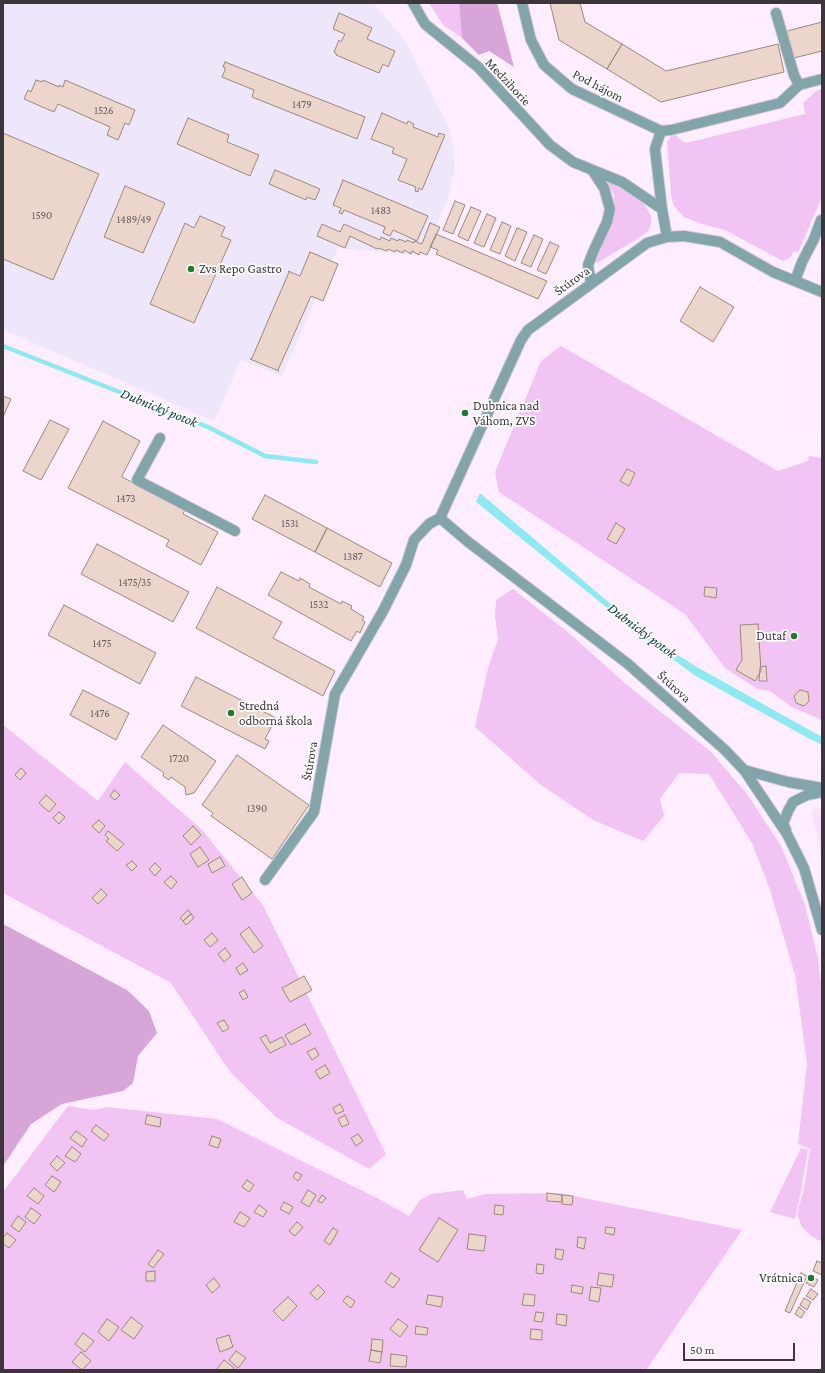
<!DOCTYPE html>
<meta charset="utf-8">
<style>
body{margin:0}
#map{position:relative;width:825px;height:1373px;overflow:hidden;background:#fef;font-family:"Crimson Pro",serif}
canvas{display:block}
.frame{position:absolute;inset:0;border:4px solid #3c353c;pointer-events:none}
.scale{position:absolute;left:683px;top:1343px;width:112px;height:18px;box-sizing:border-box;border:2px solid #3c353c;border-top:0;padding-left:5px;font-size:12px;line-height:14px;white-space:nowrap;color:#3c353c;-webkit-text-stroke:3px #fff;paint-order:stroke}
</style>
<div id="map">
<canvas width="825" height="1373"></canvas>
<div class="frame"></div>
<div class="scale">50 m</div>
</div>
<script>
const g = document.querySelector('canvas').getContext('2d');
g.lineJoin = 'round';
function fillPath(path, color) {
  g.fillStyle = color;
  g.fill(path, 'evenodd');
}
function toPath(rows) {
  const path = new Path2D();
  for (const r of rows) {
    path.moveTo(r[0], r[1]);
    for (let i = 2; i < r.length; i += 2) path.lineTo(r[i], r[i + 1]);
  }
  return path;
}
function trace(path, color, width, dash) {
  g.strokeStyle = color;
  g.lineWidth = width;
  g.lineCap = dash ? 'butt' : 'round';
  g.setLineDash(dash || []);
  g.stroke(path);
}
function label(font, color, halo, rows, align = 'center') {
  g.font = font + ' "Crimson Pro",serif';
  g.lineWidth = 3.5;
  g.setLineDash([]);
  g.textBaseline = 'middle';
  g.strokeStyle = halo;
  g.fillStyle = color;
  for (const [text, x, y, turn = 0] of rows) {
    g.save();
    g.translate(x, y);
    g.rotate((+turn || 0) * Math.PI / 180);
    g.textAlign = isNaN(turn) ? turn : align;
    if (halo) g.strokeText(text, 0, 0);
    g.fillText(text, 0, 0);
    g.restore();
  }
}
fillPath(toPath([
 [814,808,822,809,822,855,811,812]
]), '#f9e2f9');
fillPath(toPath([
 [3,3,374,3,406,42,451,132,455,168,449,196,423,256,338,248,282,376,241,360,214,421,3,330]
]), '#eee6fb');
fillPath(toPath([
 [429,3,459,3,462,38,443,25],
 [822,89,822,197,798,253,794,251,790,258,783,261,725,230,702,224,684,217,678,211,673,204,671,194,667,142,671,136,676,135,683,142,686,143,805,114,803,103,816,91],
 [605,180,612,181,642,202,648,210,651,217,651,225,648,231,642,236,597,263,594,262,593,257,611,225,615,210,614,195],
 [561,346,778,471,808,461,809,456,822,458,822,720,792,707,770,691,757,689,725,668,685,614,499,492,495,472,541,361],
 [513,589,569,633,627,685,710,751,747,794,781,846,805,905,818,959,822,992,822,1240,818,1240,811,1236,802,1227,797,1214,804,1189,810,1149,798,1144,807,1063,795,975,770,890,752,843,709,774,679,773,660,799,664,816,643,841,593,820,541,785,475,727,488,668,498,639,495,616,496,600],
 [3,725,98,801,125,762,202,830,263,905,386,1154,369,1169,277,1118,230,1072,171,983,3,893],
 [68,1106,93,1110,107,1107,217,1119,377,1198,409,1216,420,1200,431,1194,463,1190,467,1199,485,1194,559,1193,742,1230,646,1370,3,1370,3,1192],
 [801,1148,808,1150,801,1191,795,1219,770,1212]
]), '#f2c4f3');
fillPath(toPath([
 [459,3,497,3,514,67,489,51,479,55,462,38],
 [3,924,127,990,149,1011,157,1033,138,1056,133,1083,123,1091,62,1104,31,1124,3,1166]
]), '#d7a5d8');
fillPath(toPath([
 [480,493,652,639,697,667,822,737,822,745,808,738,694,675,647,640,476,502]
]), '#8deaf2');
trace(toPath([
 [3,346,208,427,265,456,316,462]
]), '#8deaf2', 4.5);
const building = toPath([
 [550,3,580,3,585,22,622,44,607,69,559,40,550,3],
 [339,13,372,28,367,39,395,51,388,67,383,64,379,73,336,55,336,53,334,52,339,40,341,42,345,34,333,29,339,13],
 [822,22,822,51,794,58,787,31,822,22],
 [622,44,666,71,778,44,784,72,661,102,607,69,622,44],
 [225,62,365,117,357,139,252,97,254,90,222,77,225,70,225,67,223,67,225,62],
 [36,80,42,82,43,80,59,87,59,85,63,87,65,80,135,110,129,125,125,123,118,140,107,135,110,127,58,104,54,112,24,99,28,90,31,92,36,80],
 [382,113,407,124,408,121,414,124,413,127,438,137,439,133,445,135,422,190,419,188,418,192,415,191,416,187,398,180,407,159,392,153,394,148,371,139,382,113],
 [188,118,229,135,227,142,259,155,250,176,177,144,188,118],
 [3,133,99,174,53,280,3,259,3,133],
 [275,170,320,189,315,200,307,197,306,200,269,184,275,170],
 [343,180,428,216,417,241,393,230,390,236,383,233,385,227,344,210,342,214,339,213,341,208,333,205,343,180],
 [125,186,165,203,143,253,104,237,125,186],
 [455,201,465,205,453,234,443,230,455,201],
 [471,207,481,211,468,241,458,236,471,207],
 [487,214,496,218,484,247,474,243,487,214],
 [200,216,225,227,221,236,231,240,194,323,150,304,185,223,194,228,200,216],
 [502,222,511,226,500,254,490,250,502,222],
 [430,223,440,227,427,255,420,252,419,255,412,251,411,254,404,250,403,253,396,250,395,252,388,249,387,251,378,248,377,249,350,236,345,248,317,236,322,224,340,232,344,224,380,240,381,237,390,241,391,238,398,241,399,239,406,242,407,240,414,243,414,241,422,244,430,223],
 [517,228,527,232,515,261,505,256,517,228],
 [436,234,547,281,538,299,436,254,438,250,430,247,436,234],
 [534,235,543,239,531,267,521,263,534,235],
 [550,242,559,246,546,274,537,270,550,242],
 [310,252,338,264,323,301,311,296,278,370,279,371,250,359,252,358,289,272,288,271,300,276,310,252],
 [700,287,734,307,713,342,680,321,700,287],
 [3,396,11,399,3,417,3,396],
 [50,420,69,429,41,480,23,471,50,420],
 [103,421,140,441,122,476,122,477,185,510,183,514,218,532,201,565,166,546,169,540,68,488,103,421],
 [627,469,635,473,629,486,620,481,627,469],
 [265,495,327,528,315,552,252,519,265,495],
 [616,523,625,529,616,544,607,539,616,523],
 [327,528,392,563,380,587,315,552,327,528],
 [97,544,189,592,173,622,81,574,97,544],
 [281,572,299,581,300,578,310,584,309,587,341,604,342,601,352,606,351,609,364,617,362,620,365,622,360,633,357,631,351,641,268,595,281,572],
 [217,587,282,622,273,638,335,671,323,696,196,628,217,587],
 [705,587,717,588,716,598,704,596,705,587],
 [64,605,156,653,140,684,48,635,64,605],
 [758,624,761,671,755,681,736,670,742,660,740,625,758,624],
 [766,666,767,681,759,681,760,667,766,666],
 [196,677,276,718,265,739,269,741,265,749,181,706,196,677],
 [83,690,129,713,116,740,70,715,83,690],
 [800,690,808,692,809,701,804,706,796,703,794,696,800,690],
 [163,725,216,761,194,793,186,795,185,787,171,777,169,780,163,776,164,773,141,757,163,725],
 [237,755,309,805,272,859,211,816,213,813,202,805,237,755],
 [21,768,26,773,20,780,15,775,21,768],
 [114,790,120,795,115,800,110,796,114,790],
 [46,795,56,804,49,812,39,803,46,795],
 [59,812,65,817,59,824,53,818,59,812],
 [99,820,105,826,99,833,92,826,99,820],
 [193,826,201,835,191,845,183,836,193,826],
 [108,831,124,844,117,851,106,841,109,839,105,835,108,831],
 [200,847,209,860,198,867,190,854,200,847],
 [220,857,225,866,212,873,208,864,220,857],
 [132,861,137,866,132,871,126,865,132,861],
 [155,863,161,869,155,876,149,869,155,863],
 [171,876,177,882,171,889,164,882,171,876],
 [242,877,252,893,242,900,232,884,242,877],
 [101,889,107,895,98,904,92,898,101,889],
 [188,910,191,914,183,921,180,918,188,910],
 [191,914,194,918,186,925,183,921,191,914],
 [249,927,263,946,254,953,240,934,249,927],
 [212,933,218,940,210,947,204,940,212,933],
 [225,948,231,956,224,962,218,954,225,948],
 [243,963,248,970,240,975,236,968,243,963],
 [304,976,312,990,290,1002,282,988,304,976],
 [244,990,248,997,243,1000,239,993,244,990],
 [224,1020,229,1028,223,1032,217,1023,224,1020],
 [305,1024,311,1034,291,1045,285,1035,305,1024],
 [266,1035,270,1043,282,1037,286,1045,270,1053,260,1038,266,1035],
 [315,1048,319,1055,312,1060,307,1052,315,1048],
 [325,1065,330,1073,320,1079,315,1071,325,1065],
 [340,1104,344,1111,336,1114,333,1108,340,1104],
 [147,1115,161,1118,160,1127,145,1124,147,1115],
 [345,1115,349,1124,342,1127,338,1119,345,1115],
 [96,1125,109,1135,104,1141,91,1131,96,1125],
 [76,1131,87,1139,82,1147,70,1138,76,1131],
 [358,1134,363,1141,356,1146,351,1138,358,1134],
 [212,1136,221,1139,218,1148,209,1145,212,1136],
 [72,1147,81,1154,75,1162,65,1156,72,1147],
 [57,1156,65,1163,57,1171,50,1164,57,1156],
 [296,1172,302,1175,298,1181,293,1177,296,1172],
 [52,1176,61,1182,54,1192,45,1185,52,1176],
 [247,1180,254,1185,249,1192,242,1187,247,1180],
 [34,1188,44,1196,38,1204,27,1196,34,1188],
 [308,1190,316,1195,309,1207,301,1202,308,1190],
 [547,1193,562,1195,562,1202,547,1201,547,1193],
 [322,1195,326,1198,322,1203,318,1201,322,1195],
 [562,1195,573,1196,572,1205,562,1204,562,1195],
 [284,1202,293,1207,289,1214,280,1209,284,1202],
 [259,1205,267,1211,263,1217,254,1212,259,1205],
 [495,1205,504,1206,503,1215,494,1214,495,1205],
 [31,1208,41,1215,34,1224,25,1217,31,1208],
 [240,1212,250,1218,244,1227,234,1222,240,1212],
 [18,1216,26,1222,19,1232,11,1226,18,1216],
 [439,1218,458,1230,438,1262,419,1250,439,1218],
 [297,1222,303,1227,295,1236,289,1231,297,1222],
 [606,1227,615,1228,614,1235,605,1233,606,1227],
 [333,1228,338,1231,330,1245,324,1241,333,1228],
 [7,1233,16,1240,9,1248,3,1244,3,1238,7,1233],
 [469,1234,486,1236,484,1251,467,1249,469,1234],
 [578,1237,586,1238,584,1249,577,1247,578,1237],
 [556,1249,564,1250,562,1260,555,1258,556,1249],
 [158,1250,164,1254,153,1268,148,1264,158,1250],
 [817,1261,822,1263,822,1275,813,1271,817,1261],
 [537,1264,544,1265,543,1274,536,1273,537,1264],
 [155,1271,155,1281,146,1281,146,1272,155,1271],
 [391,1273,400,1279,393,1288,385,1282,391,1273],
 [599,1273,614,1275,612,1287,597,1285,599,1273],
 [801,1273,807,1276,790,1313,785,1311,801,1273],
 [810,1276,818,1280,814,1287,806,1283,810,1276],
 [214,1278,220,1286,212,1293,206,1285,214,1278],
 [318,1285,325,1292,317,1300,310,1293,318,1285],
 [572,1285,583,1287,582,1294,571,1292,572,1285],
 [591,1287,601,1288,599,1302,589,1300,591,1287],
 [811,1289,818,1294,813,1300,806,1296,811,1289],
 [524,1294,535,1295,534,1306,522,1305,524,1294],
 [428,1295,443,1297,441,1307,426,1304,428,1295],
 [347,1296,355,1301,351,1308,343,1301,347,1296],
 [288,1297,297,1306,283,1321,273,1311,288,1297],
 [804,1298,811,1302,807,1310,800,1305,804,1298],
 [799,1307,805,1312,801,1318,795,1314,799,1307],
 [536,1312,544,1313,542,1322,534,1321,536,1312],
 [557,1314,567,1315,566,1326,556,1324,557,1314],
 [131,1317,143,1326,134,1339,121,1330,131,1317],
 [107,1319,119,1327,109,1341,98,1332,107,1319],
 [398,1319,408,1326,400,1337,390,1329,398,1319],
 [416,1326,428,1328,427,1335,415,1334,416,1326],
 [531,1329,542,1330,542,1340,530,1339,531,1329],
 [83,1333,94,1341,85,1352,75,1344,83,1333],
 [229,1335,233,1347,220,1352,216,1339,229,1335],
 [372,1339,383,1340,382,1352,371,1350,372,1339],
 [371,1350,382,1352,380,1363,369,1361,371,1350],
 [236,1351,246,1358,238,1368,229,1360,236,1351],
 [81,1352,91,1361,82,1370,72,1362,81,1352],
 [391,1354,407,1356,406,1367,390,1366,391,1354],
 [224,1360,234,1368,233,1370,216,1370,224,1360]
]);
fillPath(building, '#ecd5cb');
trace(building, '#9d887e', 1);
const minor = toPath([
 [413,3,425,24,478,67,550,145,573,162,622,182,662,209],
 [522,3,531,40,544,65,572,89,661,131,671,130,780,103,799,85,822,79],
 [776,13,794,75,799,85],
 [661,131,655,149,662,209,667,237],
 [795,281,802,262,814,239,821,220,822,221],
 [591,283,588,265,593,252,607,222,610,209,604,188,592,170],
 [822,292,773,272,720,242,684,236,667,237,647,243,528,330,521,340,440,518,467,541,628,664,725,750,744,770,787,834,804,868,822,930],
 [160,438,137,480,235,531],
 [744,770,788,782,822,788],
 [786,830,783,824,788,811,793,802,807,795,822,792],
 [265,880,314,812,335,694,383,611,406,565,414,540,429,524,440,518]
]);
trace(minor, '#d8c9d8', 12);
trace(minor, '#81a5a9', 10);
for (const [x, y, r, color] of [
 [191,269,4,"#197c2e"],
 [465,413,4,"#197c2e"],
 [794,636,4,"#197c2e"],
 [231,713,4,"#197c2e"],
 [811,1278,4,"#197c2e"]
]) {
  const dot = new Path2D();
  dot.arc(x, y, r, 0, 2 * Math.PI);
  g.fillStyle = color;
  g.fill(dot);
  trace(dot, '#fff', 1.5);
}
label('11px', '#685d60', null, [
 ["1479",302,105],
 ["1526",104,111],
 ["1483",381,211],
 ["1590",42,216],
 ["1489/49",134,220],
 ["1473",126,499],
 ["1531",290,524],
 ["1387",353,557],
 ["1475/35",135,583],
 ["1532",319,605],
 ["1475",102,644],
 ["1476",100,714],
 ["1720",179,759],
 ["1390",257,809]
]);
label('13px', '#3c353c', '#fff', [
 ["Medzihorie",508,82,47],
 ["Pod hájom",598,86,28],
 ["Štúrova",572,281,-36],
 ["Štúrova",674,687,42],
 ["Štúrova",310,761,-80]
]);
label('13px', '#3c353c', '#fff', [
 ["Zvs Repo Gastro",199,269],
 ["Dubnica nad",473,406],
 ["Váhom, ZVS",473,421],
 ["Dutaf",786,636,"right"],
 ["Stredná",239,706],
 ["odborná škola",239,721],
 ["Vrátnica",803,1278,"right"]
], 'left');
label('italic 14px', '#09373b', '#fff', [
 ["Dubnický potok",159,408,22],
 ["Dubnický potok",642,631,37]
]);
</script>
